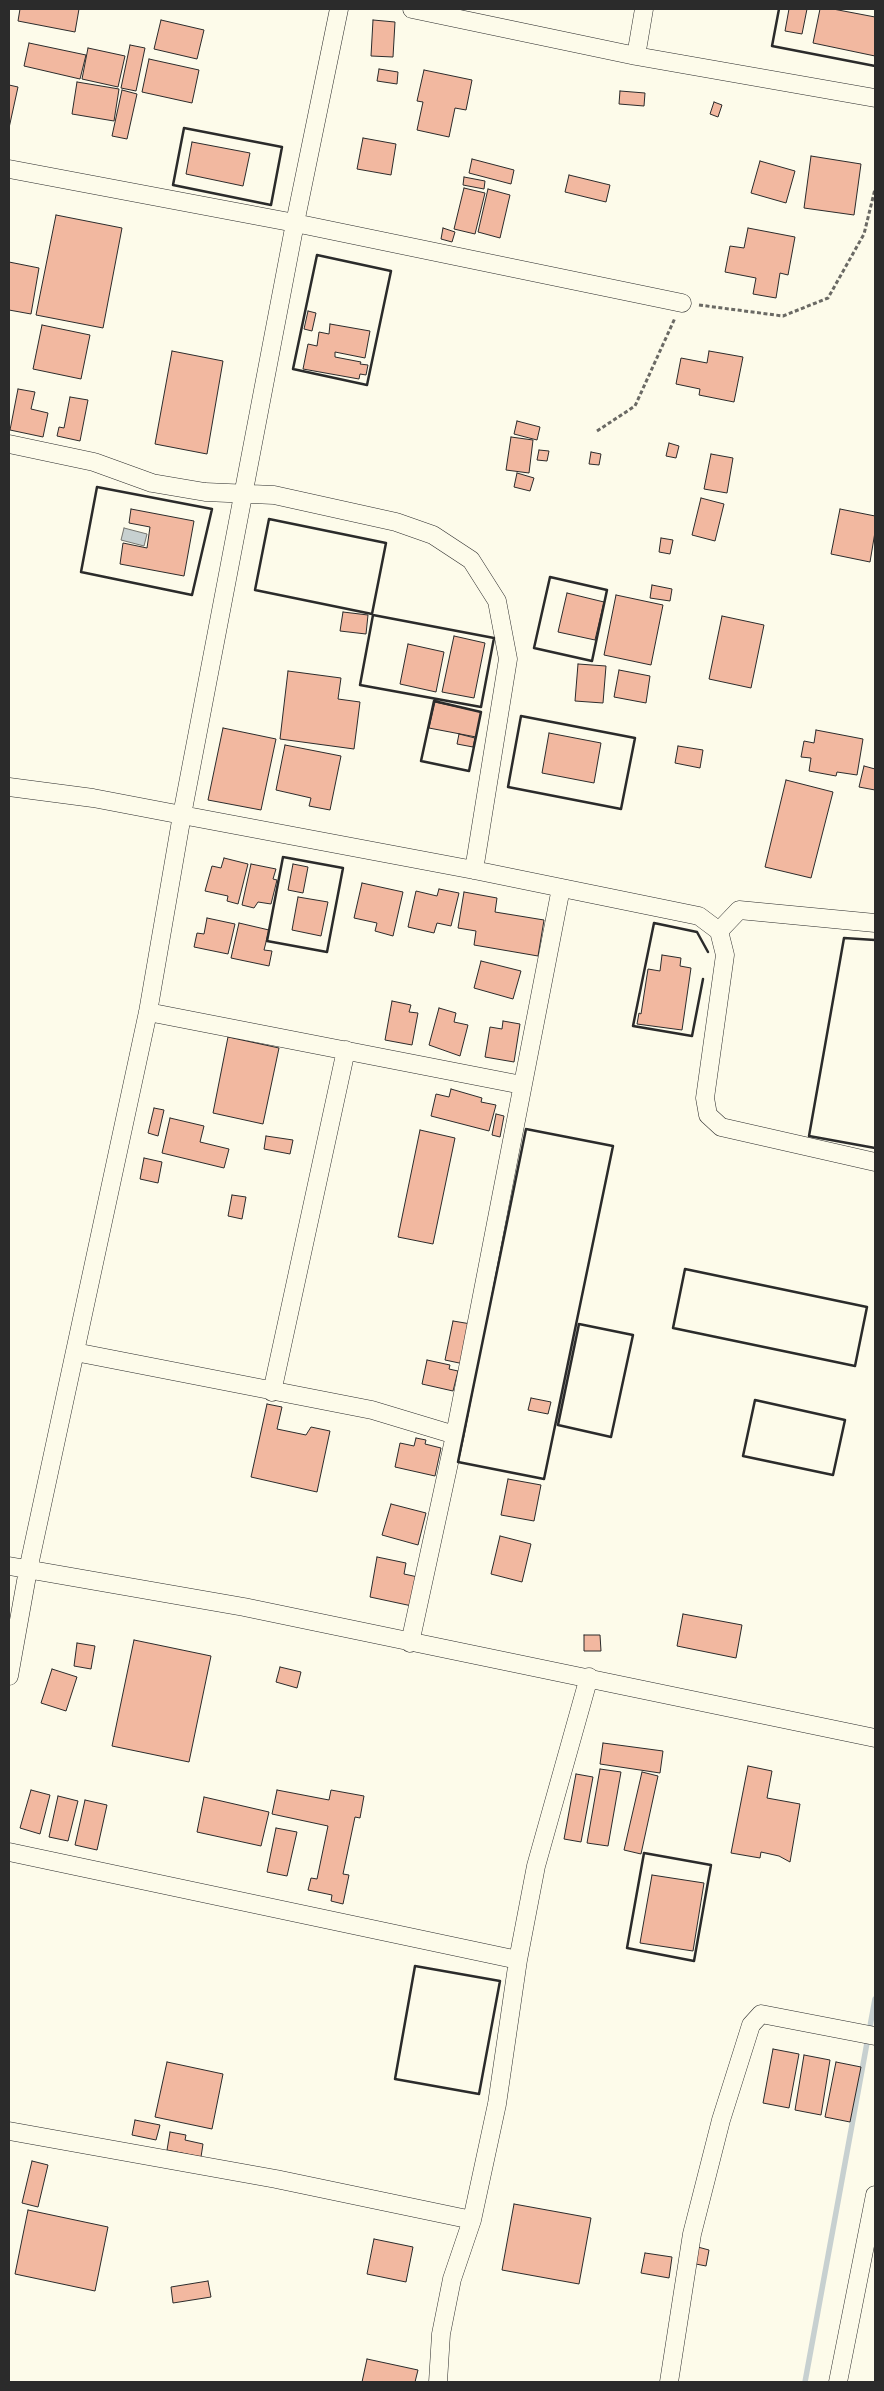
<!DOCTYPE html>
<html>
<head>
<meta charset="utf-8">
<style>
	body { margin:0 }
	#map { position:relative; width:884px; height:2391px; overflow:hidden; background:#fdfbea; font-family:Raleway,sans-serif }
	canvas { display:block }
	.frame { position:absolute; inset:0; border:10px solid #2b2b2b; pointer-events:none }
</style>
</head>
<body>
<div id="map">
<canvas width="884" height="2391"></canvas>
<div class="frame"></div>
</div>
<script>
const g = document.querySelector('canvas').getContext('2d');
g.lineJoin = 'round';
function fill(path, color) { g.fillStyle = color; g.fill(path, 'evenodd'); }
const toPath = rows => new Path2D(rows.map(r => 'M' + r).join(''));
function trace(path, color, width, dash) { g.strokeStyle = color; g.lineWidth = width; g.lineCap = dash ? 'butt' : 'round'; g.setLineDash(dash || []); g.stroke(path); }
const water = toPath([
	[124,528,147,534,144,546,121,540,124,528]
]);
fill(water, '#c7d0d0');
trace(water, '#74746e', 1);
trace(toPath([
	[805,2382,875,1999]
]), '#c7d0d0', 5.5);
const building = toPath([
	[20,9,79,9,75,32,18,21,20,9],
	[789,9,807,9,802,34,785,31,789,9],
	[820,9,833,9,875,17,875,56,813,43,820,9],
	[161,20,204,30,197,59,154,49,161,20],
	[373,20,395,22,393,57,371,56,373,20],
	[29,43,86,55,80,79,24,66,29,43],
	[130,45,145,48,136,91,121,88,130,45],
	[88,48,125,56,118,87,82,79,88,48],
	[149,59,199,70,192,103,142,92,149,59],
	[379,69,398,72,397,84,377,81,379,69],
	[424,70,472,80,466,110,455,108,449,137,417,130,423,102,417,101,424,70],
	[77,82,119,89,114,121,72,114,77,82],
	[9,85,18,87,9,128,9,85],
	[122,90,137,94,127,139,112,136,122,90],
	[620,91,645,93,644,106,619,104,620,91],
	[714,102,722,105,718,117,710,114,714,102],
	[363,138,396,144,391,175,357,169,363,138],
	[192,142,250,153,243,186,186,174,192,142],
	[811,156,861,164,854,215,804,208,811,156],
	[472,159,514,170,511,184,469,173,472,159],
	[760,161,795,171,786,203,751,193,760,161],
	[569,175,610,185,606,202,565,192,569,175],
	[464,177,485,181,484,189,463,185,464,177],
	[464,188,485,193,475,234,454,229,464,188],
	[488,189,510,195,500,238,478,232,488,189],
	[56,215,122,228,103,328,36,315,56,215],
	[443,228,455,232,452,242,441,239,443,228],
	[748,228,795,237,788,275,780,273,776,298,753,294,756,278,725,272,730,246,744,248,748,228],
	[9,262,39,268,31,314,9,310,9,262],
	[308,311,316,313,312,331,304,329,308,311],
	[330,324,370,331,365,358,335,352,335,357,361,362,360,364,368,365,366,375,360,374,359,379,303,369,308,344,317,346,319,332,329,334,330,324],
	[42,325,90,335,81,379,33,369,42,325],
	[172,351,223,361,207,454,155,444,172,351],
	[709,351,743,357,734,402,699,395,700,389,676,384,681,358,707,363,709,351],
	[18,389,35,392,31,409,48,413,43,437,10,430,18,389],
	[70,397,88,400,80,441,57,436,59,427,64,428,70,397],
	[517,421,540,427,537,440,514,434,517,421],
	[511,437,533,440,529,473,506,470,511,437],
	[669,443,679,446,676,458,666,456,669,443],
	[539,450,549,451,547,461,537,460,539,450],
	[591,452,601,454,599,465,589,464,591,452],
	[711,454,733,458,727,493,704,489,711,454],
	[517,473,534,478,530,491,514,487,517,473],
	[701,498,724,504,715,541,692,535,701,498],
	[131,509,194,521,184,576,120,564,123,543,147,548,150,527,129,523,131,509],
	[840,509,875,516,875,532,870,562,831,554,840,509],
	[661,538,673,540,670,554,659,552,661,538],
	[652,585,672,589,670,601,650,598,652,585],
	[567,593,604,602,595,640,558,632,567,593],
	[616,595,663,605,651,665,604,655,616,595],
	[343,612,368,615,366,634,340,631,343,612],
	[722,616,764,625,751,688,709,679,722,616],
	[454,636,485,643,474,698,442,692,454,636],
	[408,644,444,652,436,692,400,684,408,644],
	[578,664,606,666,603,703,575,701,578,664],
	[619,670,650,676,646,703,614,697,619,670],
	[288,671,341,678,338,699,360,702,354,749,280,739,288,671],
	[435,702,481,712,476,737,429,728,435,702],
	[223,728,276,739,261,810,208,800,223,728],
	[816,730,863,739,857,775,837,772,836,776,809,771,811,758,801,757,804,741,814,743,816,730],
	[549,733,601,743,594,783,542,773,549,733],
	[459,734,475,738,473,747,457,744,459,734],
	[285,745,341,756,330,810,309,806,311,798,276,790,285,745],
	[678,746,703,750,700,768,675,763,678,746],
	[864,766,875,769,875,790,859,787,864,766],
	[786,780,833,792,811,878,765,867,786,780],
	[224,858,248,864,238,904,227,901,228,896,205,891,212,866,221,868,224,858],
	[251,864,276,869,273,879,277,880,271,904,258,902,254,908,242,905,251,864],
	[293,864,308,867,303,893,288,890,293,864],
	[362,883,403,892,393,936,375,931,377,923,354,918,362,883],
	[439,889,459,893,451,926,437,923,434,933,408,927,416,891,437,896,439,889],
	[464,892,497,898,495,912,544,920,538,956,474,945,476,931,458,928,464,892],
	[298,897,328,902,321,936,292,930,298,897],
	[207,918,235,924,228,954,194,947,197,933,204,934,207,918],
	[239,923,269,930,264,950,272,951,269,966,231,958,239,923],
	[662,955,681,958,680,966,691,968,682,1030,637,1024,639,1013,641,1014,648,969,660,971,662,955],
	[481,961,521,971,513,999,474,988,481,961],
	[392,1001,411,1005,409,1012,418,1013,412,1045,385,1040,392,1001],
	[439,1008,456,1013,454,1022,468,1025,460,1056,429,1045,439,1008],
	[503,1021,520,1024,514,1062,485,1057,490,1027,502,1029,503,1021],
	[228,1037,279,1048,263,1124,213,1113,228,1037],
	[451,1089,482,1098,481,1102,496,1105,489,1131,431,1116,436,1094,449,1097,451,1089],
	[154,1108,164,1110,158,1136,148,1133,154,1108],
	[496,1114,504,1116,500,1137,492,1135,496,1114],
	[170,1118,204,1126,200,1142,229,1149,224,1168,162,1153,170,1118],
	[420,1130,455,1138,433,1244,398,1237,420,1130],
	[266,1136,293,1140,290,1154,264,1149,266,1136],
	[144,1158,162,1162,158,1183,140,1179,144,1158],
	[232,1195,246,1197,242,1219,228,1216,232,1195],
	[453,1321,471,1324,464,1364,445,1360,453,1321],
	[427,1360,450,1365,449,1369,458,1371,453,1391,422,1384,427,1360],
	[531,1398,551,1402,548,1414,528,1410,531,1398],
	[267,1404,282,1407,277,1429,306,1435,311,1427,330,1431,317,1492,251,1477,267,1404],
	[416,1438,426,1440,425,1444,441,1448,435,1476,395,1467,400,1443,414,1446,416,1438],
	[508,1479,541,1485,534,1521,501,1515,508,1479],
	[391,1504,426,1513,418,1545,382,1535,391,1504],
	[500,1536,531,1544,522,1582,491,1574,500,1536],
	[377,1557,406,1563,404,1574,418,1577,412,1606,370,1597,377,1557],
	[683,1614,742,1625,736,1658,677,1646,683,1614],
	[584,1635,600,1635,601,1651,584,1651,584,1635],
	[134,1640,211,1656,189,1762,112,1746,134,1640],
	[77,1643,95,1646,91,1669,74,1666,77,1643],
	[280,1667,301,1672,297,1688,276,1682,280,1667],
	[52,1669,77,1677,66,1711,41,1703,52,1669],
	[603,1743,663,1751,660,1773,600,1764,603,1743],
	[748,1766,772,1771,767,1798,800,1804,790,1862,779,1856,761,1852,760,1858,731,1853,748,1766],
	[600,1769,621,1772,608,1846,587,1843,600,1769],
	[642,1772,658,1776,641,1854,624,1850,642,1772],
	[576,1774,593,1777,581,1842,564,1839,576,1774],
	[31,1790,50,1795,40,1834,20,1828,31,1790],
	[277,1790,329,1800,331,1790,364,1796,360,1818,355,1817,343,1874,349,1875,343,1904,331,1901,332,1895,308,1890,311,1878,317,1879,328,1826,272,1814,277,1790],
	[58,1796,78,1801,68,1841,49,1837,58,1796],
	[204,1797,269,1812,261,1846,197,1832,204,1797],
	[85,1800,107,1805,97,1850,75,1845,85,1800],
	[276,1828,297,1832,287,1876,267,1872,276,1828],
	[652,1875,704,1883,693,1951,640,1943,652,1875],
	[773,2049,799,2054,789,2108,763,2103,773,2049],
	[804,2055,830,2060,821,2115,795,2110,804,2055],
	[167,2062,223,2074,212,2129,155,2117,167,2062],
	[836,2062,861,2067,850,2122,825,2117,836,2062],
	[135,2120,160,2125,156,2140,132,2135,135,2120],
	[170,2132,186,2135,185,2140,203,2144,201,2157,167,2150,170,2132],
	[32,2161,48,2165,38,2207,22,2203,32,2161],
	[514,2204,591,2218,579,2284,502,2270,514,2204],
	[28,2210,108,2227,95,2291,15,2274,28,2210],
	[374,2239,413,2247,406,2282,367,2274,374,2239],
	[694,2246,709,2250,706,2266,691,2263,694,2246],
	[645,2253,672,2257,669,2278,641,2273,645,2253],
	[208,2281,211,2297,173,2303,171,2287,208,2281],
	[367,2359,418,2370,415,2382,362,2382,367,2359]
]);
fill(building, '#f2b8a0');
trace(building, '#2b2b2b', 1);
const street = toPath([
	[412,9,636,56,875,98],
	[636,56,644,9],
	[9,169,295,223,682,303],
	[9,444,94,462,152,483,205,492,274,495,396,522,433,535,471,560,497,601,508,659,474,870],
	[9,787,93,798,182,815,474,870,699,916,719,931,725,955,705,1098,708,1115,721,1127,875,1162],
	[719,931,739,910,875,923],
	[148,1012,522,1085],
	[75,1352,372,1410,455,1435],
	[272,1392,346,1050],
	[9,1566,244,1607,875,1738],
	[410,1643,455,1435,561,888],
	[9,1676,28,1570,148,1012,182,815,295,223,339,9],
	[9,1852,518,1960],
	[9,2131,276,2179,472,2220],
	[438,2382,441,2334,452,2279,472,2220,497,2104,518,1960,536,1866,589,1677],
	[669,2382,692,2234,721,2120,751,2025,761,2014,875,2036],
	[838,2382,875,2195]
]);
trace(street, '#2b2b2b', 19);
trace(toPath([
	[699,305,783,316,828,298,864,234,875,189],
	[597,431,635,406,675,318]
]), '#6a6964', 3, [4, 2.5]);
trace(street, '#fdfbea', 18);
trace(toPath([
	[779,9,772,46,875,66],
	[184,128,282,147,271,205,173,185,184,128],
	[317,255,391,271,367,385,293,369,317,255],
	[97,487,212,509,192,595,81,572,97,487],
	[269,519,386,543,372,614,255,590,269,519],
	[550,577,607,590,592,661,534,648,550,577],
	[373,615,494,638,481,707,360,685,373,615],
	[434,701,481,712,469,771,421,761,434,701],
	[521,716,635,738,621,809,508,787,521,716],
	[283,857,343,868,327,952,267,941,283,857],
	[875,940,844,938,809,1136,875,1148],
	[703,979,692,1036,633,1026,654,923,697,932,708,952],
	[526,1129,613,1146,544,1479,458,1462,526,1129],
	[685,1269,867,1307,855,1366,673,1328,685,1269],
	[579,1324,633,1335,611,1437,558,1425,579,1324],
	[755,1400,845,1420,833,1475,743,1456,755,1400],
	[644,1853,711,1865,694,1961,627,1948,644,1853],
	[415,1966,500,1981,479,2094,395,2079,415,1966]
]), '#2b2b2b', 2.5);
</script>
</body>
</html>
